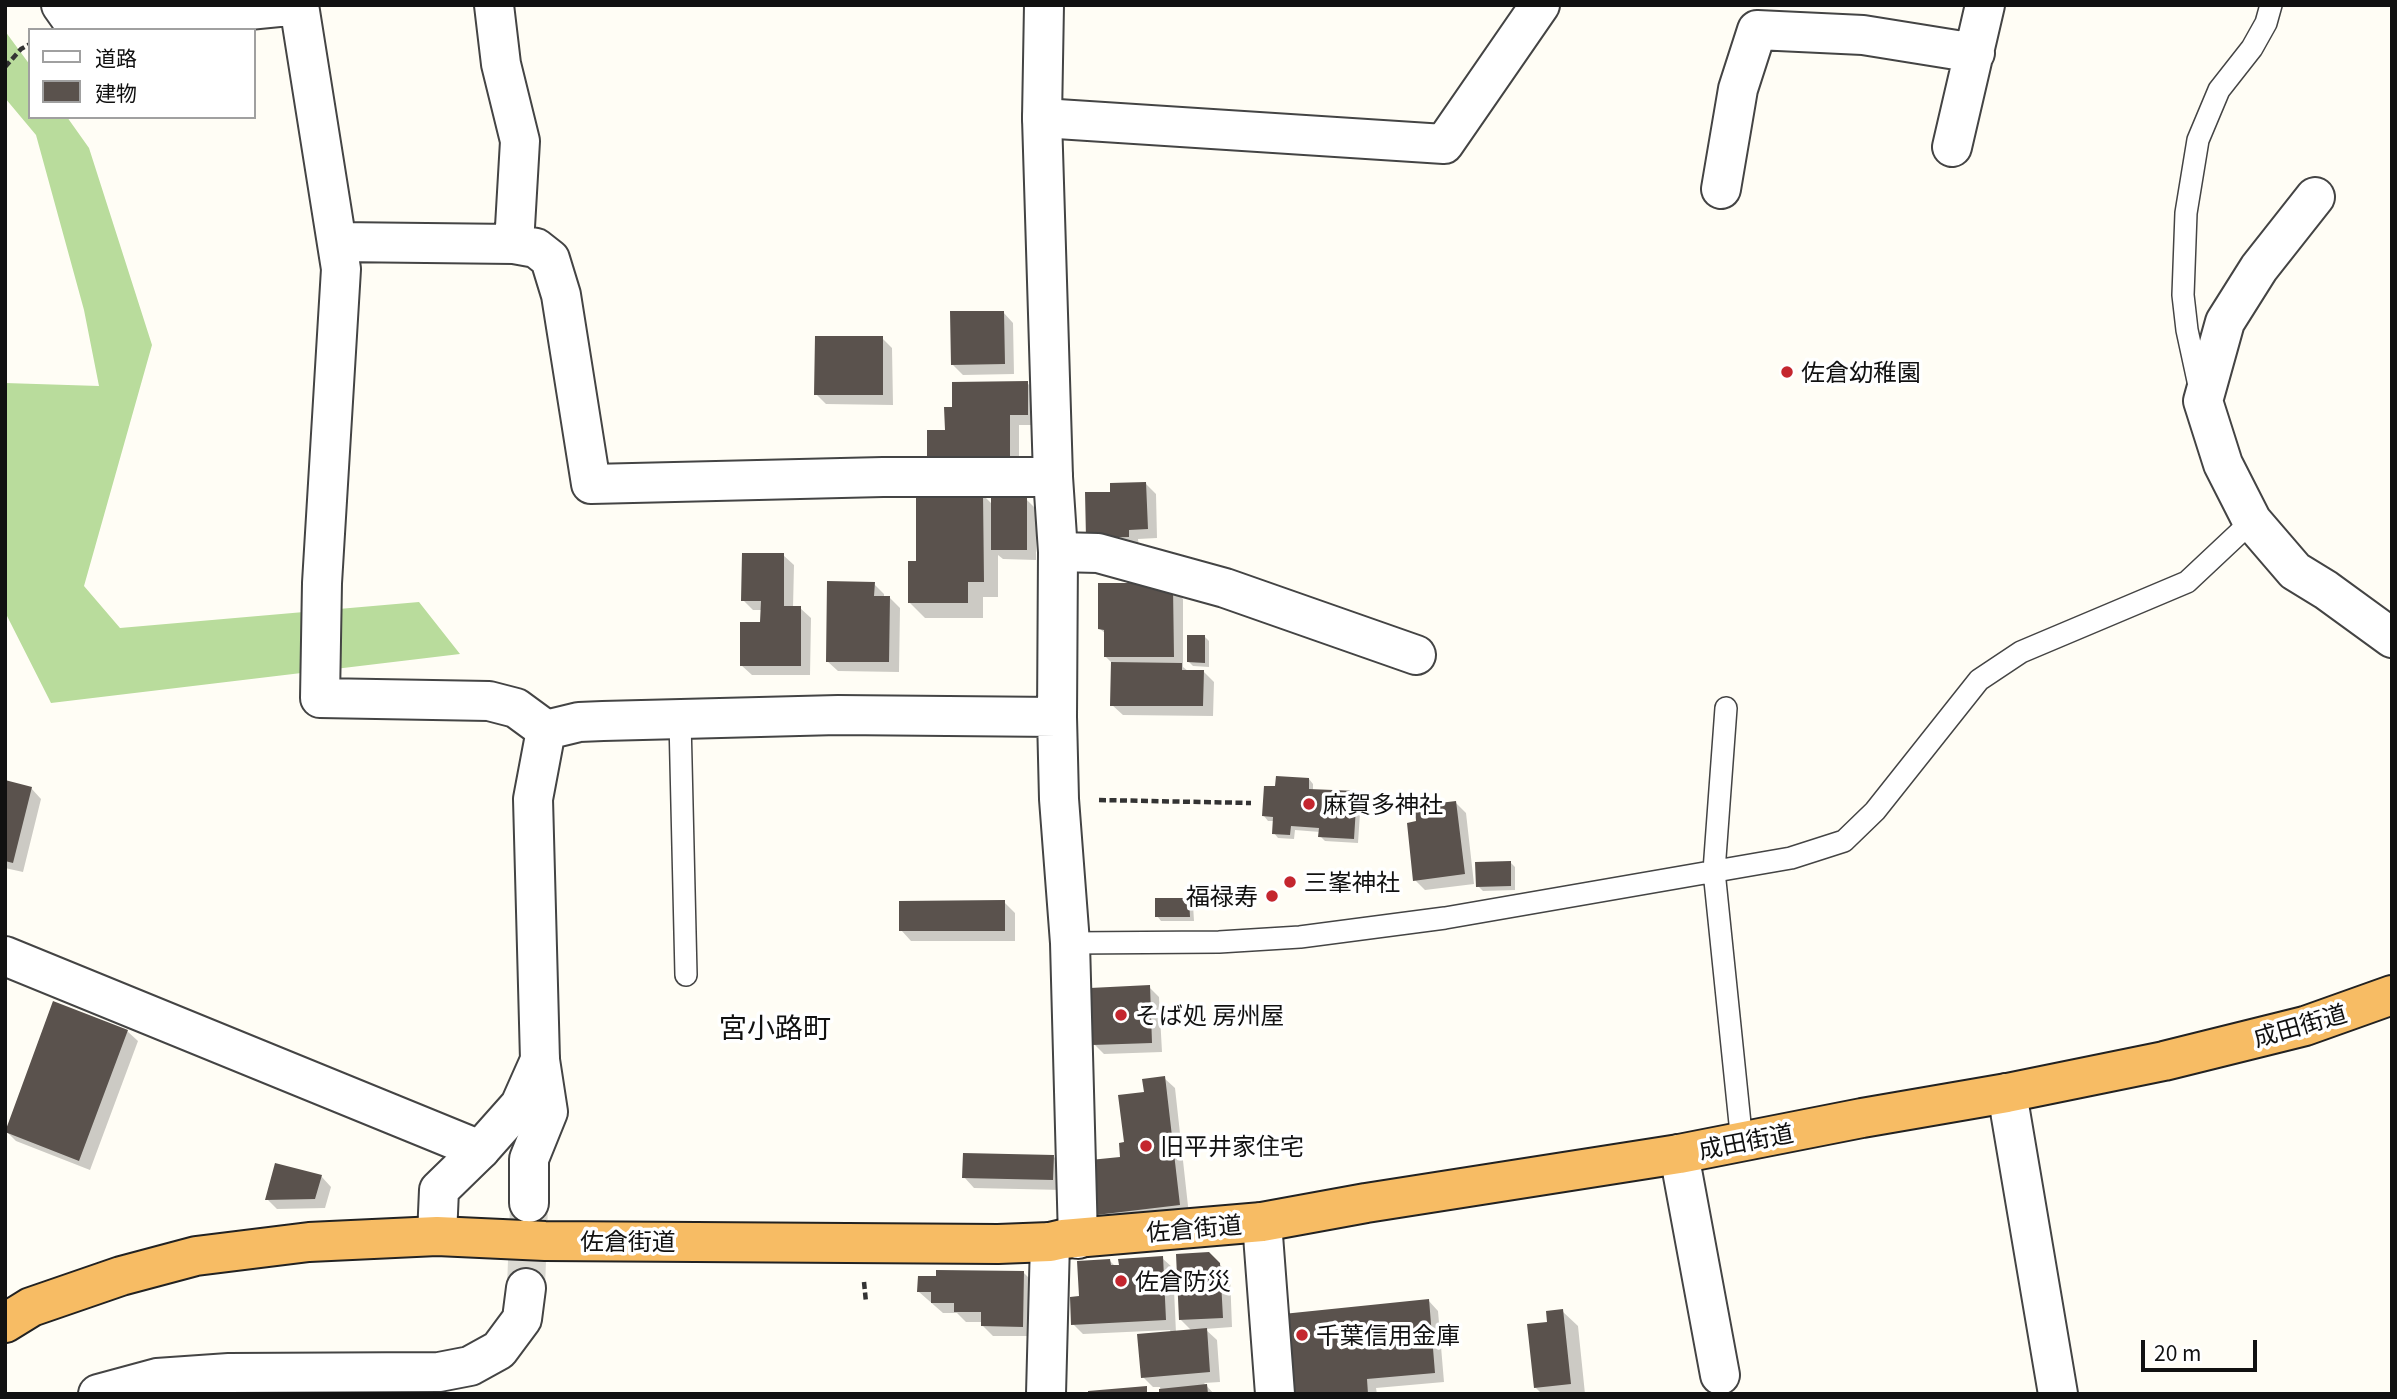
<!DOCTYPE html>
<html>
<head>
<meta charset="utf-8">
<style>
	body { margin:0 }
	#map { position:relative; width:2397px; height:1399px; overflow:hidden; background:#fffdf5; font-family:Georgia,"Noto Sans JP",serif }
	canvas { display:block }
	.frame { position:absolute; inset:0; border:7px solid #111; pointer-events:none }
	.legend { position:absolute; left:28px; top:28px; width:228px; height:91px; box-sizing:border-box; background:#fff; border:2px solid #a0a0a0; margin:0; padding:9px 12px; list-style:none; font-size:21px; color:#111 }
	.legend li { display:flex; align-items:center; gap:14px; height:35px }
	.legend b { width:35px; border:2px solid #a0a0a0 }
	.scale { position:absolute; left:2141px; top:1340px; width:116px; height:32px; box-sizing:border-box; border:4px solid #111; border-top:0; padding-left:9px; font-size:21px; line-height:24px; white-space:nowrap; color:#111; -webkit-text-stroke:5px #fff; paint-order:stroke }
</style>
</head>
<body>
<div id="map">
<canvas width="2397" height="1399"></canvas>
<div class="frame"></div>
<ul class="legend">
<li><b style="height:9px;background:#fff"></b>道路</li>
<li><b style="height:19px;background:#5a524d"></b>建物</li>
</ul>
<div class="scale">20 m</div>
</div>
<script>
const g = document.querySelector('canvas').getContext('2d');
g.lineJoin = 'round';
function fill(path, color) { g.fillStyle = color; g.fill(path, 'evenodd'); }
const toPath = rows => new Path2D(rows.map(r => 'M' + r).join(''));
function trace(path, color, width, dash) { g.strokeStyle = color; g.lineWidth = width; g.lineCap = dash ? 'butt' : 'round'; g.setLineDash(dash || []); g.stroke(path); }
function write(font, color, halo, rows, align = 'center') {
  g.font = font + ' Georgia,"Noto Sans JP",serif'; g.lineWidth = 7; g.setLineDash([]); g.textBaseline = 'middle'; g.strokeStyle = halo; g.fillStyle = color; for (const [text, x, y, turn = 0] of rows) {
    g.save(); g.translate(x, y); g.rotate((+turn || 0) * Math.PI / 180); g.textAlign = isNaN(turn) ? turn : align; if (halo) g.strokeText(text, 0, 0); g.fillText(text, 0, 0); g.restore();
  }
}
fill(toPath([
	[5,31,30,65,30,117,67,117,89,148,152,345,84,586,120,628,419,602,460,654,51,703,5,612,5,383,99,386,84,310,36,135,5,98]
]), '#b9dc9c');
fill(toPath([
	[1003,312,1013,323,1014,374,963,375,953,365],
	[882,338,892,348,893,405,826,404,816,394],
	[1027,383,1038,393,1038,425,1019,425,1019,470,946,432,954,408],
	[1146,484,1156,494,1157,538,1138,539,1139,547,1098,548],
	[983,495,993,505,1026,499,1036,509,1036,560,1003,559,998,555,998,597,983,597,983,618,925,618,909,602,918,563],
	[783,555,794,565,793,608,800,608,811,618,810,675,752,675,741,665,762,624,762,610,753,610,743,600],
	[874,584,884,594,884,598,890,598,900,608,899,672,838,671,827,661],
	[1173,589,1183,599,1183,667,1188,671,1203,671,1214,682,1213,716,1123,715,1112,705,1112,663,1105,656,1106,634,1100,629],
	[1205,637,1209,641,1209,667,1193,666,1189,662],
	[1309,779,1313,784,1313,791,1356,793,1361,798,1358,843,1325,841,1320,836,1320,832,1295,830,1294,839,1278,838,1274,833,1274,821,1268,821,1264,816,1277,788],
	[5,782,31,788,41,799,23,872,5,868],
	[1455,802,1466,813,1474,884,1425,890,1415,880,1418,823],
	[1510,862,1515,867,1515,890,1483,891,1478,886],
	[1188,900,1193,905,1194,921,1161,921,1157,916],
	[1004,902,1015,913,1015,941,911,941,901,930],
	[1149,987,1159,997,1162,1052,1104,1054,1094,1044],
	[127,1031,138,1041,90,1170,16,1141,6,1131],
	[1164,1078,1175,1088,1189,1215,1108,1224,1097,1214,1146,1093],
	[1054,1157,1064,1167,1063,1190,974,1188,964,1177],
	[321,1176,331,1187,325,1208,277,1209,267,1199],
	[1209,1254,1230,1275,1232,1327,1205,1329,1217,1340,1220,1382,1204,1383,1214,1394,1161,1394,1160,1387,1153,1387,1143,1377,1171,1333,1170,1330,1083,1334,1073,1324,1081,1298,1110,1261,1116,1267,1162,1258,1173,1268,1176,1333,1192,1331,1180,1319],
	[1023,1272,1034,1283,1033,1336,993,1336,983,1326,983,1322,966,1322,957,1313,943,1313,919,1292],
	[1428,1300,1438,1311,1444,1382,1376,1388,1377,1394,1294,1394],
	[1562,1311,1578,1326,1585,1394,1542,1394,1535,1387,1549,1324]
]), '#0003');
fill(toPath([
	[950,311,1004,311,1005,364,951,365],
	[815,336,883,336,883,395,814,395],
	[1028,381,1028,415,1010,415,1010,460,927,461,927,430,945,430,944,407,952,407,952,382],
	[1146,482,1148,529,1129,530,1129,537,1086,538,1085,492,1110,492,1110,483],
	[916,493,983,494,984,582,968,582,968,603,908,603,908,561,916,561],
	[991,497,1027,497,1027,550,991,550],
	[742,553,784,553,784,606,801,606,801,666,740,666,740,622,760,622,761,601,741,601],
	[827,581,875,582,874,596,890,596,889,662,826,662],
	[1098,583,1156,583,1173,587,1174,657,1104,657,1104,630,1098,629],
	[1187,635,1205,635,1205,663,1187,662],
	[1111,662,1182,663,1182,670,1204,670,1203,706,1110,706],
	[1276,776,1309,778,1309,789,1357,791,1354,839,1318,837,1319,828,1291,826,1290,835,1272,834,1273,817,1262,816,1264,786,1275,786],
	[5,780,32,787,13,863,5,861],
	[1456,801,1465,874,1413,881,1407,823,1416,821,1415,806],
	[1511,861,1511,886,1476,887,1475,862],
	[1155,898,1189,898,1190,917,1155,917],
	[1005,900,1005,931,899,931,899,901],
	[1150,985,1152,1043,1092,1045,1090,988],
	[53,1001,128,1030,79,1161,5,1132],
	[1165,1076,1180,1205,1096,1215,1090,1160,1120,1157,1119,1143,1124,1142,1118,1095,1144,1092,1142,1079],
	[963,1153,1054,1155,1053,1180,962,1178],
	[275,1163,322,1175,315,1199,265,1200],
	[1209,1252,1220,1263,1223,1318,1179,1320,1176,1254],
	[1163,1256,1166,1320,1071,1325,1070,1297,1079,1296,1077,1261,1110,1259,1111,1265,1119,1265,1118,1259],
	[936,1270,1024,1271,1023,1327,981,1326,981,1312,954,1312,954,1303,931,1303,931,1292,917,1292,918,1276,936,1276],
	[1429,1299,1435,1373,1367,1379,1368,1394,1292,1394,1283,1314],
	[1563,1309,1571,1384,1534,1388,1527,1324,1547,1322,1546,1311],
	[1207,1328,1210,1372,1141,1378,1137,1334],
	[1207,1384,1208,1394,1159,1394,1159,1389],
	[1147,1386,1147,1394,1088,1394,1088,1391]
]), '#5a524d');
trace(toPath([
	[526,1288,529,1206]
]), '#dbdad3', 38, [38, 19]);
const service = toPath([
	[2200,390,2187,330,2183,295,2186,213,2198,140,2219,90,2252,48,2266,23,2271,5],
	[1726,708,1714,871,1742,1143],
	[680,720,686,975],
	[1070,943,1219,942,1300,937,1445,918,1791,858,1844,841,1875,811,1979,680,2021,652,2187,582,2252,521]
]);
const minor = toPath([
	[61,5,73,22,188,16,299,5],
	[299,5,341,269,322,583,320,698,489,701,516,708,546,730],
	[1042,118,1444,144,1540,5],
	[1952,147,1985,5],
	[1721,189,1738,89,1757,30,1863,35,1975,53],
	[2315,197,2259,268,2225,322,2203,401,2223,464,2252,521,2295,571,2326,590,2392,638],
	[338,242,514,244,520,141,501,64,494,5],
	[514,244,536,248,550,259,561,295,591,484,883,477,1053,477],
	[1058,552,1098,553,1225,588,1416,655],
	[5,956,480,1150],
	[2007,1093,2058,1394],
	[1679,1154,1720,1375],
	[529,1203,529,1159,548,1112,540,1060],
	[98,1394,157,1378,229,1373,439,1372,470,1366,499,1350,522,1319,526,1288],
	[1046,1394,1050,1242]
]);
const tertiary = toPath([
	[1044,5,1042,118,1053,477,1058,552,1057,717,1059,799,1070,943,1078,1239],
	[1262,1222,1275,1394],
	[437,1236,439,1190,480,1150,520,1105,540,1060,533,799,546,730,579,722,603,721,838,715,1057,717]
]);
const trunk = toPath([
	[5,1323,31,1307,121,1276,196,1256,309,1242,437,1236,545,1241,998,1244,1050,1242,1063,1239,1262,1222,1366,1203,1679,1154,1862,1118,2007,1093,2164,1061,2305,1026,2392,995]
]);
trace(service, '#444', 24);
trace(minor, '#444', 42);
trace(tertiary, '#444', 42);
trace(trunk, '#222', 42);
trace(toPath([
	[5,67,21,49,30,44],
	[1099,800,1251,803],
	[864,1282,866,1302]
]), '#333', 4.5, [7, 3.5]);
trace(service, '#fff', 21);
trace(minor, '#fff', 38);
trace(tertiary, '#fff', 38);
trace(trunk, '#f7bc64', 38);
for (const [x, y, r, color] of [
	[1787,372,7,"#c4262e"],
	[1309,804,7,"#c4262e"],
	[1290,882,7,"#c4262e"],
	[1272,896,7,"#c4262e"],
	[1121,1015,7,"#c4262e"],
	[1146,1146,7,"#c4262e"],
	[1121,1281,7,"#c4262e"],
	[1302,1335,7,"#c4262e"]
]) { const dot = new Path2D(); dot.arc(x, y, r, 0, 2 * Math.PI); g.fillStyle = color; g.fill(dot); trace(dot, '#fff', 2.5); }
write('24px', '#111', '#fff', [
	["佐倉幼稚園",1801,372],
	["麻賀多神社",1323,804],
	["三峯神社",1304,882],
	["福禄寿",1258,896,"right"],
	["そば処 房州屋",1135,1015],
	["旧平井家住宅",1160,1146],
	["佐倉防災",1135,1281],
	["千葉信用金庫",1316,1335]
], 'left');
write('24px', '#111', '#fff', [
	["成田街道",2300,1025,-16],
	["成田街道",1746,1141,-11],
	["佐倉街道",1194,1228,-5],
	["佐倉街道",628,1241]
]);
write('28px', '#111', '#fff', [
	["宮小路町",775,1027]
]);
</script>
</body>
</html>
